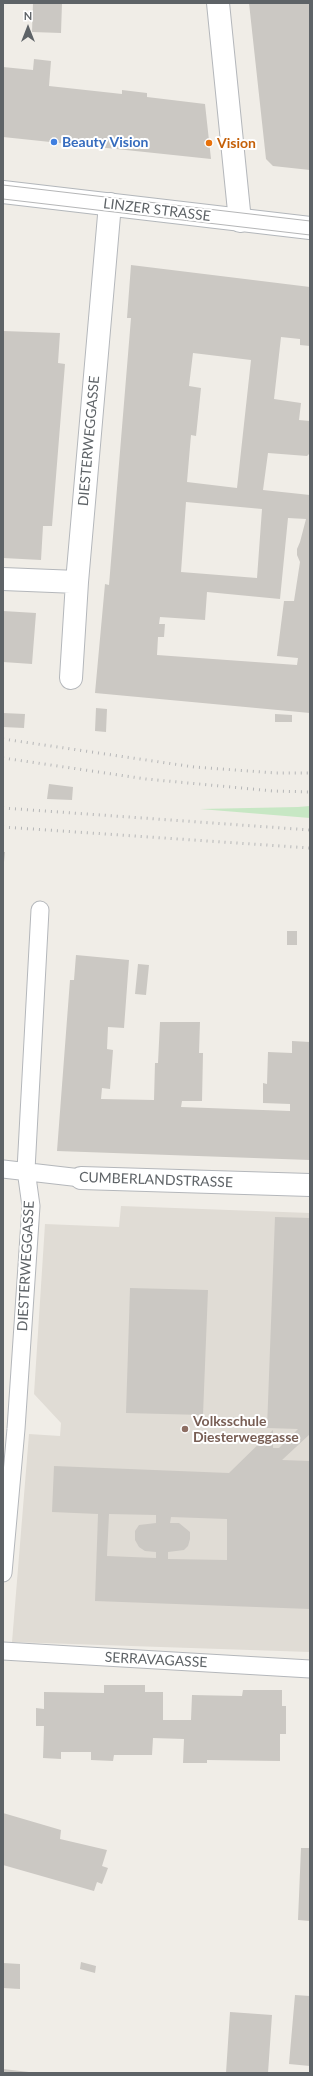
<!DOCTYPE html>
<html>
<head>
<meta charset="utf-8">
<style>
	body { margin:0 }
	#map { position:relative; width:313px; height:2076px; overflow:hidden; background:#f0ede7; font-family:Lato,sans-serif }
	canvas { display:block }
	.frame { position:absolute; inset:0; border:4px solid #5e6367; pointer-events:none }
	.north { position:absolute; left:8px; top:8px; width:40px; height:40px; -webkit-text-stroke:3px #fff; paint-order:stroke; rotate:0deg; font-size:11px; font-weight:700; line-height:16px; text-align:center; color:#5e6367 }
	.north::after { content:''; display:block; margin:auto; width:14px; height:18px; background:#5e6367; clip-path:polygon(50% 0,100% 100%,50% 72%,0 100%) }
</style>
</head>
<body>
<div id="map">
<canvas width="313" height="2076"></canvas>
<div class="frame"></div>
<div class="north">N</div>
</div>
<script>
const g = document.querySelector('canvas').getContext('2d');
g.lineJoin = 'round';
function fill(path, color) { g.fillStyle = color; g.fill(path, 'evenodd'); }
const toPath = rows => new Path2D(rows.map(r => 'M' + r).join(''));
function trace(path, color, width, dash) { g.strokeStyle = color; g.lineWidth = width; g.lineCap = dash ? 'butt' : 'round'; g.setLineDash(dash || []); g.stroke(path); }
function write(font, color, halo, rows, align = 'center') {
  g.font = font + ' Lato,sans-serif'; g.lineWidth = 4; g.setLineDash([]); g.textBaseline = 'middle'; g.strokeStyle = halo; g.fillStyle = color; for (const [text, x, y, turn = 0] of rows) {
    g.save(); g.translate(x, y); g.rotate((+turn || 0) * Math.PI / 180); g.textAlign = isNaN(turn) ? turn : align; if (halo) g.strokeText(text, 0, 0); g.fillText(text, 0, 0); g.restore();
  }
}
fill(toPath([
	[121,1206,310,1213,310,1652,12,1642,29,1434,60,1436,61,1423,34,1394,45,1224,119,1227]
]), '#e0dcd5');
fill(toPath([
	[310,806,310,818,200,809,298,807]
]), '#c7e7c4');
fill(toPath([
	[33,3,62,3,61,33,32,32],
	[249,3,310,3,310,170,273,166,266,159],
	[34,59,51,61,49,86,122,94,122,90,147,93,147,97,205,104,211,159,3,137,3,67,33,70],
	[131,265,310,287,310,346,300,345,300,339,281,337,274,399,301,403,299,420,310,421,310,453,307,456,268,453,263,490,310,495,310,713,95,693,105,584,109,585,131,318,127,318],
	[193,353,251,360,237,488,187,482,191,435,196,436,201,388,189,386],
	[186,502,262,509,257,578,181,572],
	[288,518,306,519,300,542,297,549,297,555,300,562,294,601,284,601,277,656,298,658,297,665,157,655,158,637,164,637,165,624,159,624,160,617,205,620,207,592,280,599],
	[3,331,60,333,58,363,65,364,52,526,43,526,41,560,3,558],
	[3,611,36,613,32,664,3,662],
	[96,708,107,709,106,732,95,731],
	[3,713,25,714,24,728,3,727],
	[275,714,292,715,292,722,275,722],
	[49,784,73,787,72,800,47,799],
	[3,852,5,852,4,862,3,862],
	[287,931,297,931,297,945,287,945],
	[76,955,129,960,124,1028,108,1027,107,1049,113,1050,110,1089,102,1088,101,1099,154,1100,155,1063,158,1063,160,1022,200,1022,199,1053,203,1053,202,1101,182,1101,181,1107,290,1111,290,1104,263,1103,263,1083,267,1084,268,1052,292,1053,292,1041,310,1042,310,1160,57,1151,70,980,74,980],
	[138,964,149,965,146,995,135,994],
	[275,1217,310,1218,310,1434,282,1460,310,1461,310,1609,95,1601,98,1514,52,1512,54,1466,229,1473,273,1430,273,1448,279,1448,298,1429,267,1428],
	[109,1514,156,1515,156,1523,139,1525,135,1531,135,1540,139,1547,145,1551,156,1552,156,1558,107,1556],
	[171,1517,227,1519,227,1560,168,1559,168,1552,184,1550,188,1546,190,1539,190,1532,179,1523,170,1523],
	[130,1288,208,1290,203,1415,126,1413],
	[104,1685,145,1685,145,1692,163,1692,163,1720,191,1720,192,1695,242,1696,243,1690,282,1690,282,1706,286,1706,286,1734,280,1734,280,1761,207,1760,207,1763,183,1763,184,1739,153,1738,152,1755,114,1755,113,1761,91,1760,91,1752,61,1752,61,1759,43,1758,44,1726,36,1726,36,1708,44,1709,44,1692,104,1693],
	[3,1813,61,1830,60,1839,107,1850,102,1866,108,1868,102,1884,97,1882,94,1891,3,1865],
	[301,1848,310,1848,310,1921,298,1920],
	[81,1962,96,1966,95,1973,80,1969],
	[3,1963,20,1964,20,1989,3,1988],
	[295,1995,310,1996,310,2066,289,2064],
	[230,2012,272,2015,268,2073,226,2073],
	[3,2069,29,2072,28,2073,3,2073]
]), '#cbc8c3');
const lane = toPath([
	[3,1169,81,1178],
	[3,1573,16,1429,31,1206,26,1170,40,910],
	[3,1651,310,1669]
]);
const street = toPath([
	[218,3,240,221],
	[3,579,77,582],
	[71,678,77,582,110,204],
	[81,1178,310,1185]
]);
const secondary = toPath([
	[3,192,310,228]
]);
trace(lane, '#b4b7bb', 19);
trace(street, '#b4b7bb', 24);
trace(secondary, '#b3b7bb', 24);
trace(lane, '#fff', 17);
trace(street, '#fff', 22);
trace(secondary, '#fff', 22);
trace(toPath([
	[3,185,310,221],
	[3,199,310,235]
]), '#b5b6b7', 1);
trace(toPath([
	[3,739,194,767,276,773,310,773],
	[3,758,146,779,273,791,310,792],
	[3,808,310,830],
	[3,827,310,848]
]), '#b5b6b7', 3, [1, 5]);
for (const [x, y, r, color] of [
	[54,142,4,"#3f7fe0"],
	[209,143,4,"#e8710a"],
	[185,1429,4,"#8d6e63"]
]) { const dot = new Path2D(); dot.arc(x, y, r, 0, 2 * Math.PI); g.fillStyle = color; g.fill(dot); trace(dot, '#fff', 1.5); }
write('bold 14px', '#366cbe', '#fff', [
	["Beauty Vision",62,142]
], 'left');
write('bold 14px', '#c56008', '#fff', [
	["Vision",217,143]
], 'left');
write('14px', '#5e6367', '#fff', [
	["LINZER STRASSE",157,210,7],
	["DIESTERWEGGASSE",89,441,-85],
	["CUMBERLANDSTRASSE",156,1180,2],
	["DIESTERWEGGASSE",26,1266,-87],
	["SERRAVAGASSE",156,1660,3]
]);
write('bold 14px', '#785e54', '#fff', [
	["Volksschule",193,1421],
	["Diesterweggasse",193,1437]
], 'left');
</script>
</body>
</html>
